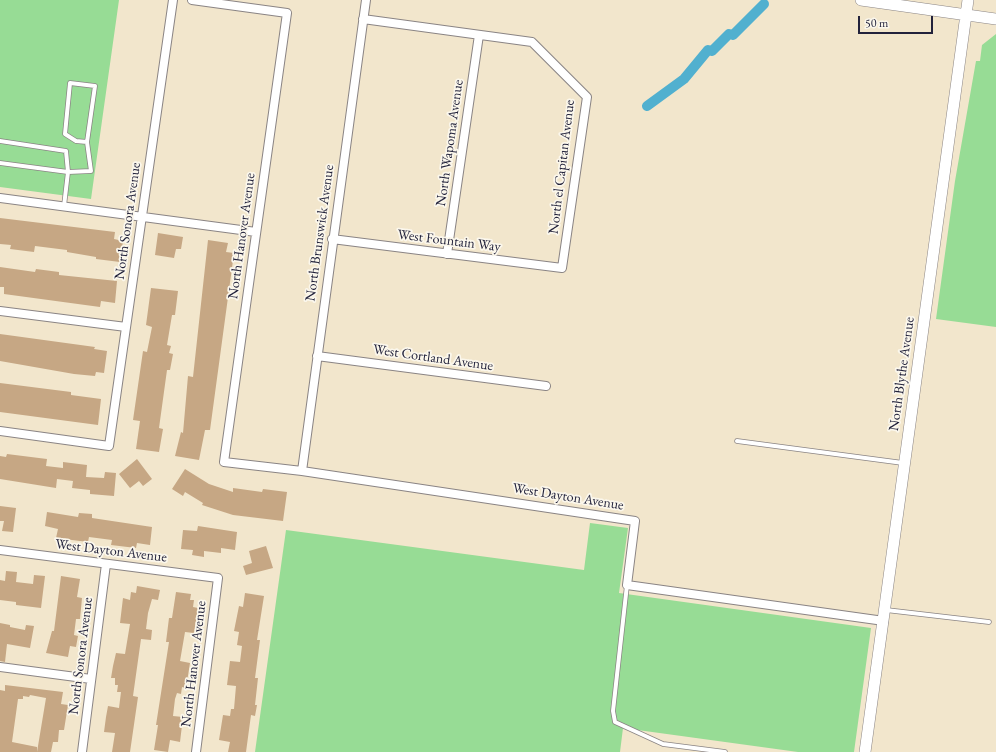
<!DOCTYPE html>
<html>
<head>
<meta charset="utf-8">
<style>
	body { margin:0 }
	#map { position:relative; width:996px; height:752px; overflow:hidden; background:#f2e6cc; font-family:"EB Garamond",serif }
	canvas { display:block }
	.scale { position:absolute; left:858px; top:16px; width:75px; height:18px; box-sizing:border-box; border:2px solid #22223b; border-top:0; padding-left:5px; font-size:12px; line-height:14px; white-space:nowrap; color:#22223b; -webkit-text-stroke:3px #fbf7ec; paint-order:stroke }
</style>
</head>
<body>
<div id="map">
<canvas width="996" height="752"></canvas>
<div class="scale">50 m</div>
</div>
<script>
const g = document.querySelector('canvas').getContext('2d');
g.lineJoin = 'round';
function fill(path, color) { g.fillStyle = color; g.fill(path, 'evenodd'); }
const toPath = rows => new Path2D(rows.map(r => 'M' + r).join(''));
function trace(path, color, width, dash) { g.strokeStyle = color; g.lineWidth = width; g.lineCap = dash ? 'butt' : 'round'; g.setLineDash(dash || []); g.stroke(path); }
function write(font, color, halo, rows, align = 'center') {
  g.font = font + ' "EB Garamond",serif'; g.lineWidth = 3.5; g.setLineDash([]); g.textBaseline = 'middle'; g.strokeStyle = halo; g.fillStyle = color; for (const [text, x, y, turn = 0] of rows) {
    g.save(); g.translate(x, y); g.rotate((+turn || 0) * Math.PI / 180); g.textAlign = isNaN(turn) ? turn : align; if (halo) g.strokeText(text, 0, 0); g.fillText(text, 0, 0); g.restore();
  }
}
fill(toPath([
	[0,0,119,0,91,199,0,187],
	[996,34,996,327,936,319,955,181,976,61,980,61,982,45],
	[590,523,628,528,619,593,871,628,854,752,798,752,623,728,620,752,255,752,286,530,584,570]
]), '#97dc95');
trace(toPath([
	[647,106,684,79,708,50,712,51,729,34,733,35,764,4]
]), '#51b0cf', 10);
fill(toPath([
	[0,218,115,232,114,239,123,241,120,262,96,259,96,257,67,252,67,250,35,246,34,252,10,249,11,245,0,244],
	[158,233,183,237,181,249,176,249,174,258,155,255],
	[208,240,228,243,226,252,234,253,210,430,205,430,199,460,175,456,181,432,183,433,188,376,193,377],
	[0,267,35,272,36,269,59,272,59,275,117,281,115,303,101,301,100,307,4,294,4,287,0,287],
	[151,288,178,291,175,315,172,315,167,345,171,346,169,353,173,354,170,370,167,370,159,428,163,429,159,452,136,449,140,421,133,420,143,351,147,352,152,327,146,325],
	[0,334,95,347,94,349,107,351,104,373,96,372,95,376,74,374,0,361],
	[0,383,71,392,71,395,101,399,98,425,0,412],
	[7,454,47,459,46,466,63,468,63,462,87,465,86,477,104,478,105,472,116,473,114,496,90,494,90,490,72,488,73,481,57,479,56,488,0,479,0,456,6,457],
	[137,459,152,479,143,486,139,481,130,488,119,474],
	[185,469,209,484,233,492,233,488,262,492,263,489,287,492,283,521,233,515,202,505,203,503,185,492,183,496,172,489],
	[0,506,16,508,13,532,2,531,4,521,0,521],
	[47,512,78,517,79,513,92,514,92,518,152,527,150,545,137,543,136,548,111,545,112,540,89,537,88,542,56,538,58,529,45,526],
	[198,526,237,532,235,550,221,548,221,553,204,551,204,557,192,555,193,550,181,549,183,530,197,531],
	[266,546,273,568,246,575,243,566,252,563,249,551],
	[6,571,17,572,16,582,33,584,34,575,45,576,41,608,16,605,16,602,0,600,0,580,5,581],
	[61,576,80,579,77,597,82,598,80,619,76,619,74,635,78,636,76,647,70,646,68,657,46,653,52,631,54,631],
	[137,586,160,590,158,600,152,599,148,613,146,629,152,630,151,640,141,639,133,696,138,697,130,752,112,752,115,733,104,732,106,717,108,706,119,708,121,692,117,692,118,685,115,685,115,678,111,678,113,666,116,653,125,654,130,624,120,623,123,598,130,600,131,592,136,593],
	[176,592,191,594,190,600,194,600,193,607,198,608,194,633,185,632,180,661,190,663,186,688,182,687,181,694,177,693,175,699,173,716,183,717,180,742,170,740,168,752,154,750,158,725,156,725,169,642,166,642,169,618,172,618],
	[245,593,264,596,257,640,260,640,255,678,258,678,255,705,257,705,255,716,251,715,246,752,228,752,230,742,219,740,223,715,230,716,231,709,234,709,236,686,227,685,230,661,240,662,242,646,237,645,239,632,234,631,239,606,243,607],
	[0,623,10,625,10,627,25,630,26,625,34,626,30,648,7,644,5,662,0,661],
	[5,685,63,692,61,704,68,705,64,730,59,730,58,742,53,742,51,752,37,752,46,698,30,695,29,697,23,696,23,699,18,699,12,742,37,747,37,752,0,752,0,690,5,691]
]), '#c6a784');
const service = toPath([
	[0,141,66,151,68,172,64,206],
	[0,163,68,172,91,171,87,142,95,86,70,83,65,134,76,141,87,142],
	[737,441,903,463],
	[627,585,613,711,615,722,663,744,725,752],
	[886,610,989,622]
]);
const minor = toPath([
	[192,0,287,13,224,462,302,471,635,521,627,585,884,621],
	[0,198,256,232],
	[332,239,562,268,587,97,532,42,363,19],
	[447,254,479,35],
	[0,311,126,327],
	[317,356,546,386],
	[0,431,109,446,173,0],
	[302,471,366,0],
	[0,550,218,578,196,752],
	[0,667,91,679],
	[82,752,106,564]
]);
const tertiary = toPath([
	[861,0,996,19],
	[865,752,968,0]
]);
trace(service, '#8a8484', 5.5);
trace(minor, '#8a8484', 10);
trace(tertiary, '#8a8484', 12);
trace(service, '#fff', 4);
trace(minor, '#fff', 8);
trace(tertiary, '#fff', 11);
write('14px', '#22223b', '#fbf7ec', [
	["North Wapoma Avenue",450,143,-82],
	["North el Capitan Avenue",562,167,-83],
	["North Sonora Avenue",128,221,-82],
	["North Brunswick Avenue",320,233,-82],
	["North Hanover Avenue",242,236,-82],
	["West Fountain Way",449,241,7],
	["West Cortland Avenue",433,358,8],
	["North Blythe Avenue",902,374,-82],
	["West Dayton Avenue",568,497,9],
	["West Dayton Avenue",111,551,7],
	["North Sonora Avenue",81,656,-83],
	["North Hanover Avenue",194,664,-83]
]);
</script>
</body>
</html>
